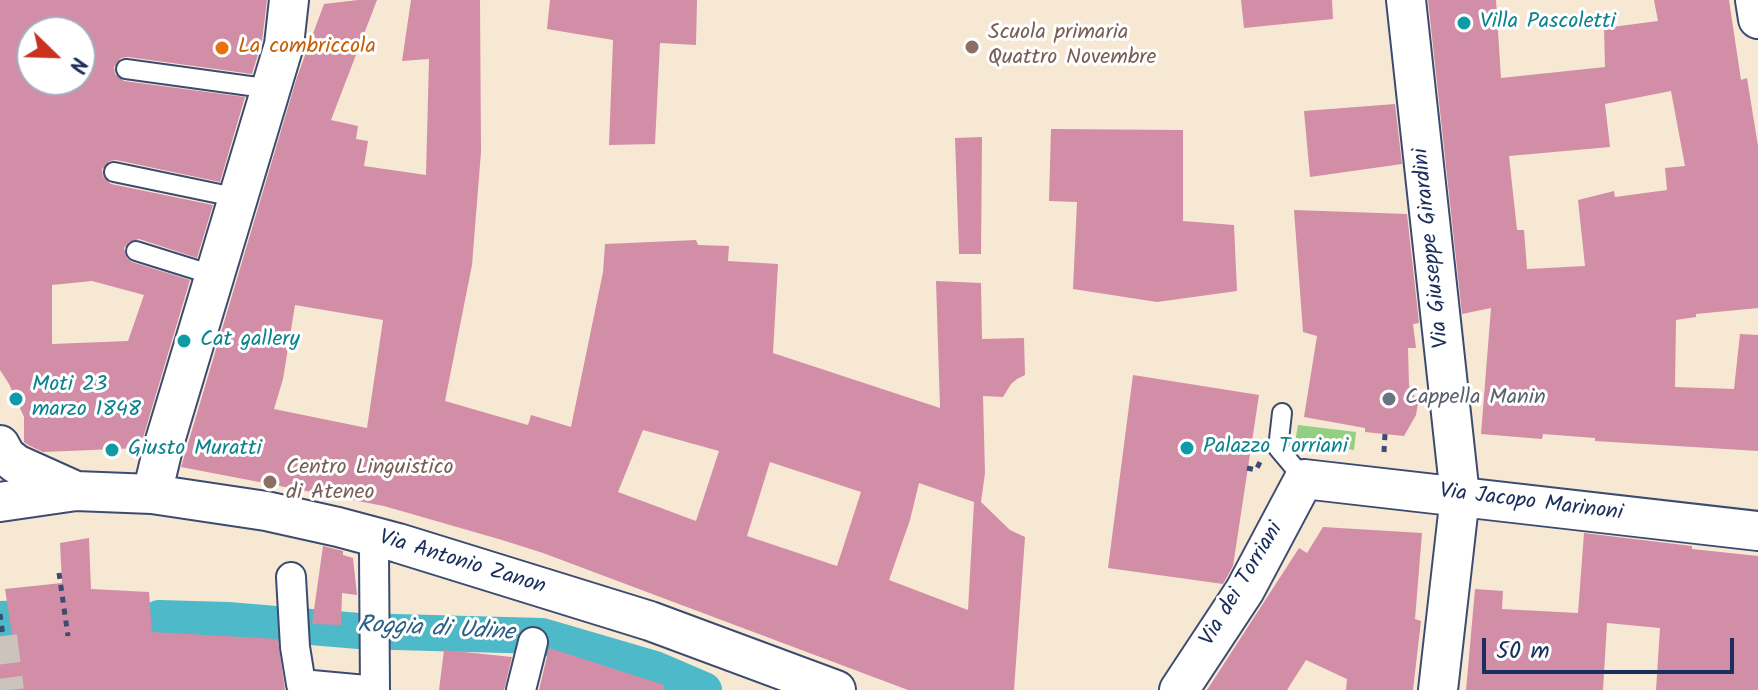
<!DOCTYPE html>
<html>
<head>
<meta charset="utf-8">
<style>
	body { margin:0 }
	#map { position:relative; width:1758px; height:690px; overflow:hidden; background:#f7e8d4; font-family:Kalam,sans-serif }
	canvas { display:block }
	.north { position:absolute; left:16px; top:16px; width:80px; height:80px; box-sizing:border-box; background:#fff; border:2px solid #a4acbf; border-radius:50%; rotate:113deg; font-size:22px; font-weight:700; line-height:32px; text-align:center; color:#1b2f5e }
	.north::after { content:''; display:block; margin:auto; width:28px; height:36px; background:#c8321e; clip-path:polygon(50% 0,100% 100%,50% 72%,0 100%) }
	.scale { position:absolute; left:1482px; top:638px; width:252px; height:36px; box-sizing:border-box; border:4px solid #1b2f5e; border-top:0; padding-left:10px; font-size:24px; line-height:28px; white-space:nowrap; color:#1b2f5e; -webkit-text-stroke:6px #fff; paint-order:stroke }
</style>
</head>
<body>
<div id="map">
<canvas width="1758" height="690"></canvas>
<div class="north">N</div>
<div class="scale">50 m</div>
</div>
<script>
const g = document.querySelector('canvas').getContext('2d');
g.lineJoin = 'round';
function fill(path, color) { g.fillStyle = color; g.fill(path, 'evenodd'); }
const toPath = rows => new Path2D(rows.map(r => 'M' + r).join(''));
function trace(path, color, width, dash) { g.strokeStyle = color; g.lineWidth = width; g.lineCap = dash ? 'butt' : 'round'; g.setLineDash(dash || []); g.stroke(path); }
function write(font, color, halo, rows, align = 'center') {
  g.font = font + ' Kalam,sans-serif'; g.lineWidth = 6; g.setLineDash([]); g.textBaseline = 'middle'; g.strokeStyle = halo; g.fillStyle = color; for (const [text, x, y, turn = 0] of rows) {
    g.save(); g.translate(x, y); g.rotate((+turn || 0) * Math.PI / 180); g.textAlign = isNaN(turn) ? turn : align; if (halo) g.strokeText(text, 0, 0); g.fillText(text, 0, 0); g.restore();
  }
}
fill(toPath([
	[1298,425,1356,432,1354,450,1295,442]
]), '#93ce82');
trace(toPath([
	[159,618,228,620,359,631,542,636,655,669,704,690],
	[0,619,58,617]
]), '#4db9c9', 36);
fill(toPath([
	[0,0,267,0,262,41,252,74,128,57,121,58,114,67,115,74,124,81,245,97,220,182,116,160,110,161,102,169,103,176,111,184,213,205,197,258,139,239,129,242,124,248,127,258,132,262,190,280,140,448,43,452,28,445,24,442,24,417,9,384,0,370],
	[32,32,80,32,80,80,32,80],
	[92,281,144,295,128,341,52,344,52,285],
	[358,0,377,0,331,120,358,126,356,139,368,141,364,166,426,175,429,59,402,61,411,0,480,0,481,152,472,265,445,401,528,425,531,415,571,427,603,272,605,244,696,240,698,245,729,246,728,261,778,264,773,353,940,408,936,281,981,283,982,339,1024,338,1025,375,1017,379,1011,384,1003,397,983,396,985,473,981,502,1010,530,1025,537,1014,690,908,690,543,553,502,540,384,506,181,467,297,77,324,4],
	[295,305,383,320,367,428,274,409,283,379],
	[643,430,719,451,696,521,618,492],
	[770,462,861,492,837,566,747,536],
	[919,483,974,502,968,610,889,580,910,520],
	[550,0,697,0,696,45,660,43,655,144,609,145,613,40,547,29],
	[1241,0,1332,0,1333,19,1244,28],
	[1428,0,1496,0,1501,78,1605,67,1604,28,1658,21,1654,0,1729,0,1741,80,1747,78,1758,146,1758,308,1696,314,1696,317,1676,320,1675,387,1734,389,1740,334,1758,335,1758,451,1595,441,1595,438,1543,434,1542,439,1481,434,1491,308,1462,314],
	[1671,91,1685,166,1665,168,1667,190,1615,197,1614,191,1578,200,1585,266,1527,269,1524,230,1517,230,1509,156,1610,147,1605,104],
	[1395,104,1402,164,1310,177,1304,111],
	[1051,129,1183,130,1183,221,1234,225,1237,291,1157,302,1073,289,1077,202,1049,201],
	[982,137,981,254,959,254,955,138],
	[1294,210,1407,214,1419,323,1413,324,1416,348,1408,348,1409,385,1418,403,1416,415,1404,436,1365,432,1365,428,1304,417,1317,336,1303,332],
	[1133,375,1259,395,1233,566,1223,584,1108,568],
	[1323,527,1422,533,1415,619,1421,621,1413,690,1346,690,1347,679,1306,660,1287,690,1207,690,1299,548,1307,553],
	[1584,533,1692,546,1692,549,1758,556,1758,690,1656,690,1660,628,1607,623,1603,690,1466,690,1475,589,1503,591,1502,609,1578,613],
	[89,538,91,589,149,592,152,632,278,639,285,690,0,690,0,636,12,635,5,589,62,583,60,543],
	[323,546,343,551,343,555,353,558,357,595,342,593,341,625,312,624],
	[549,648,664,685,664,690,539,690],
	[444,650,512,657,504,690,439,690]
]), '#d28ea6');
trace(toPath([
	[3,636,10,690]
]), '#cbc3bc', 28, [28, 14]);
const service = toPath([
	[126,69,272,89],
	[114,172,239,198],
	[136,251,216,276],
	[1282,413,1278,448,1304,479]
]);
const pedestrian = toPath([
	[374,554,375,690],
	[291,577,295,647,301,684,366,690],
	[521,690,533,642]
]);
const minor = toPath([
	[1406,0,1460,496,1438,690],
	[1755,0,1758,19],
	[0,445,6,456,16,464,76,491],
	[152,494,164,444,284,45,289,0],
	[0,502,76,491,152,494,266,511,338,527,398,543,650,621,836,690],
	[1179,690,1245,590,1304,479,1758,531]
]);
trace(service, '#3c4b70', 22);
trace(pedestrian, '#3c4b70', 32);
trace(minor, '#3c4b70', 42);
trace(toPath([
	[1384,452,1385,434],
	[1247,468,1256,470,1260,462],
	[59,573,68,636],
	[0,614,3,636]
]), '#3c4b70', 5, [6, 6]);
trace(service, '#fff', 18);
trace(pedestrian, '#fff', 28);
trace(minor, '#fff', 38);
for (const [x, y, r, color] of [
	[1464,23,8,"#0f9aa8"],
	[972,47,8,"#8d6e63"],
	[222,48,8,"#e8710a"],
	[184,341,8,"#0f9aa8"],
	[16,399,8,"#0f9aa8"],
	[1389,399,8,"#6b7280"],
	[1187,448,8,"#0f9aa8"],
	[112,450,8,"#0f9aa8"],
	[270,482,8,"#8d6e63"]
]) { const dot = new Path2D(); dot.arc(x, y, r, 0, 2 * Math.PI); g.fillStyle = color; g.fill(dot); trace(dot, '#fff', 3); }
write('22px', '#0d838f', '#fff', [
	["Villa Pascoletti",1480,23],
	["Cat gallery",200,341],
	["Moti 23",32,386],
	["marzo 1848",32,411],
	["Palazzo Torriani",1203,448],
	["Giusto Muratti",128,450]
], 'left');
write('22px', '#785e54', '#fff', [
	["Scuola primaria",988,34],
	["Quattro Novembre",988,59],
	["Centro Linguistico",286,469],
	["di Ateneo",286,494]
], 'left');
write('22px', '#c56008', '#fff', [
	["La combriccola",238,48]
], 'left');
write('22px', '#1b2f5e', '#fff', [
	["Via Giuseppe Girardini",1433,248,-96],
	["Via Jacopo Marinoni",1531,504,7],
	["Via Antonio Zanon",462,564,17],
	["Via dei Torriani",1243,585,-59]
]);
write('22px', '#5b616d', '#fff', [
	["Cappella Manin",1405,399]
], 'left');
write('italic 24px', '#2c5f83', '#fff', [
	["Roggia di Udine",436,631,3]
]);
</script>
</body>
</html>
